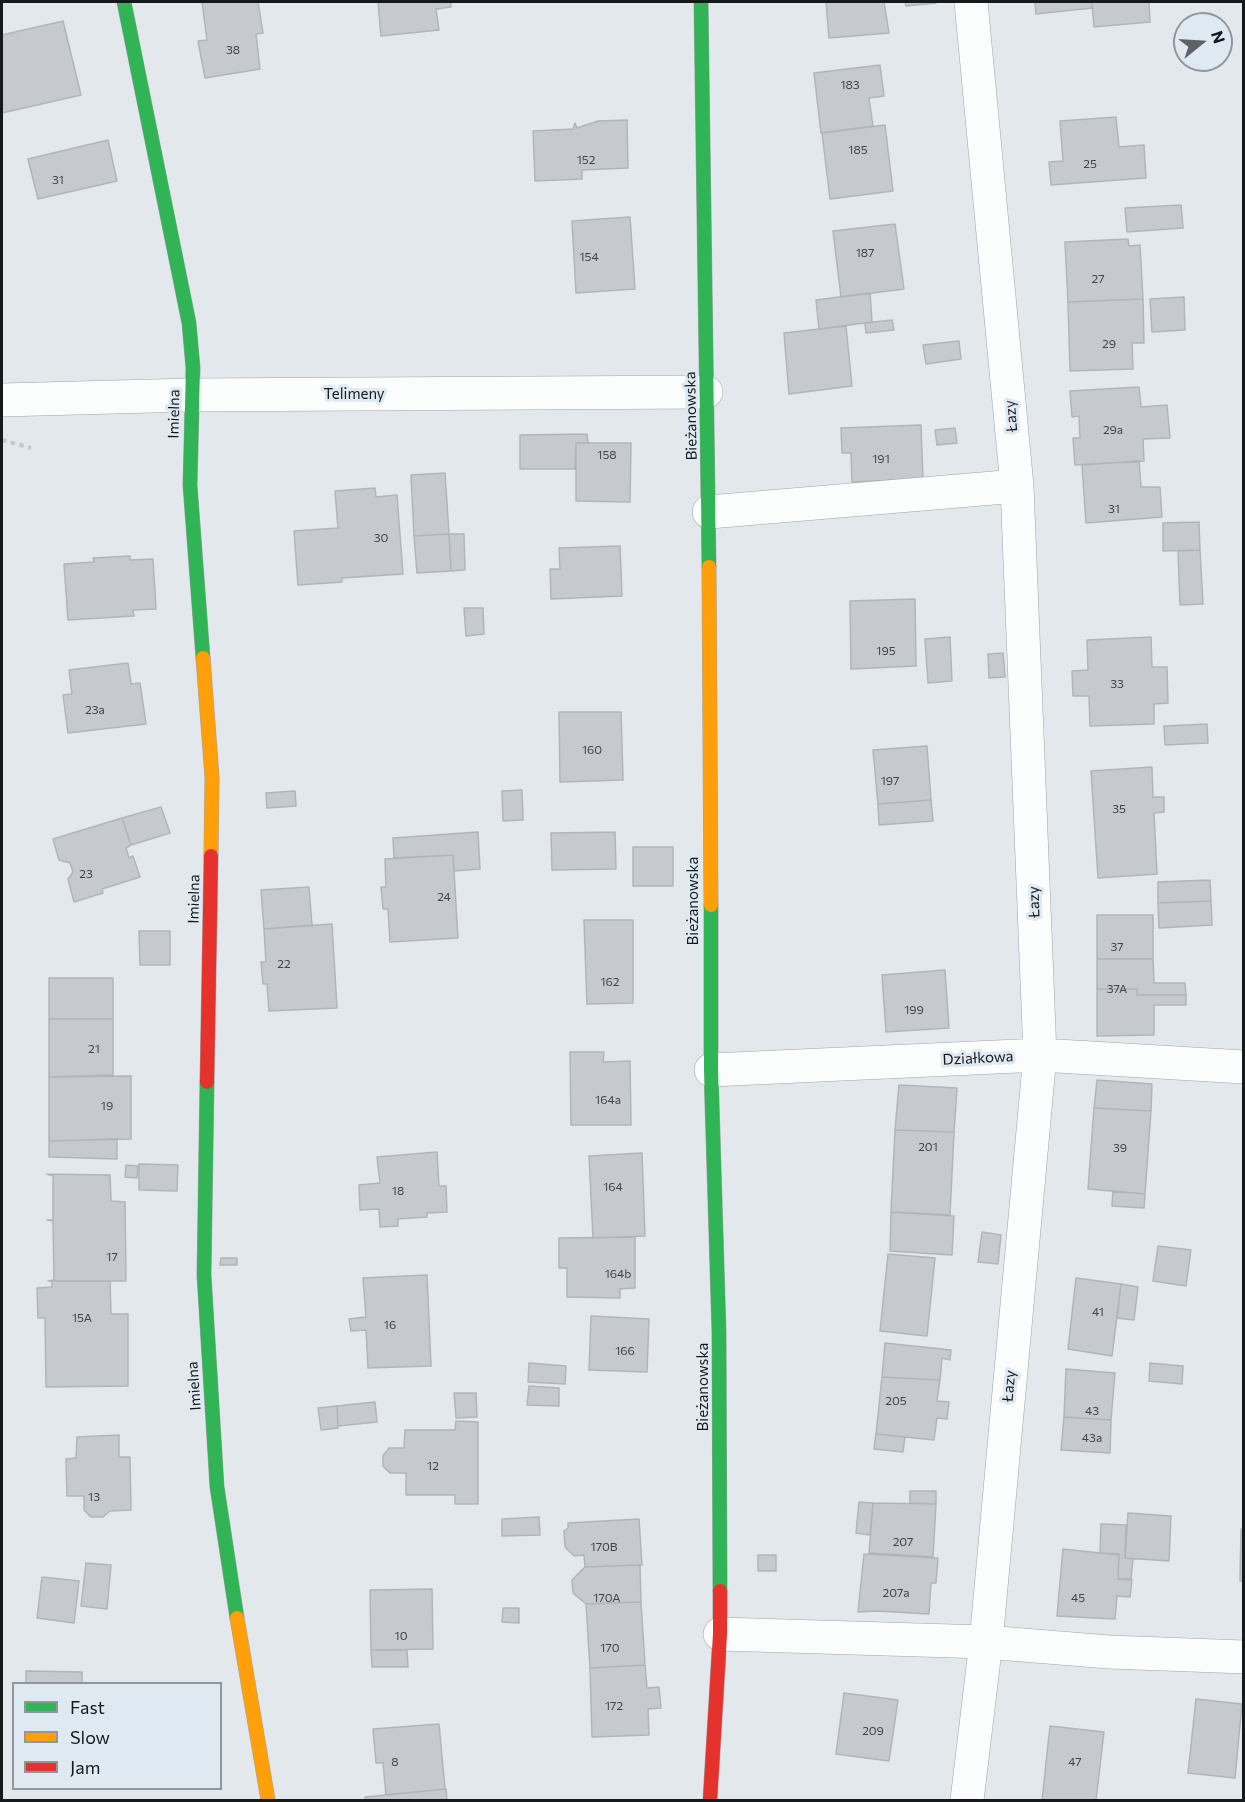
<!DOCTYPE html>
<html>
<head>
<meta charset="utf-8">
<style>
	body { margin:0 }
	#map { position:relative; width:1245px; height:1802px; overflow:hidden; background:#e3e8ed; font-family:Commissioner,sans-serif }
	canvas { display:block }
	.frame { position:absolute; inset:0; border:3px solid #16191c; pointer-events:none }
	.legend { position:absolute; left:12px; top:1682px; width:210px; height:108px; box-sizing:border-box; background:#dfe9f1; border:2px solid #8f969c; margin:0; padding:8px 10px; list-style:none; font-size:18px; color:#16191c }
	.legend li { display:flex; align-items:center; gap:12px; height:30px }
	.legend b { width:30px; border:2px solid #8f969c }
	.north { position:absolute; left:1173px; top:12px; width:60px; height:60px; box-sizing:border-box; background:#dfe9f1; border:2px solid #8f969c; border-radius:50%; rotate:72deg; font-size:16px; font-weight:700; line-height:24px; text-align:center; color:#16191c }
	.north::after { content:''; display:block; margin:auto; width:21px; height:27px; background:#5e6165; clip-path:polygon(50% 0,100% 100%,50% 72%,0 100%) }
</style>
</head>
<body>
<div id="map">
<canvas width="1245" height="1802"></canvas>
<div class="frame"></div>
<ul class="legend">
<li><b style="height:8px;background:#30b455"></b>Fast</li>
<li><b style="height:8px;background:#ff9f0a"></b>Slow</li>
<li><b style="height:8px;background:#e5322d"></b>Jam</li>
</ul>
<div class="north">N</div>
</div>
<script>
const g = document.querySelector('canvas').getContext('2d');
g.lineJoin = 'round';
function fill(path, color) { g.fillStyle = color; g.fill(path, 'evenodd'); }
const toPath = rows => new Path2D(rows.map(r => 'M' + r).join(''));
function trace(path, color, width, dash) { g.strokeStyle = color; g.lineWidth = width; g.lineCap = dash ? 'butt' : 'round'; g.setLineDash(dash || []); g.stroke(path); }
function write(font, color, halo, rows, align = 'center') {
  g.font = font + ' Commissioner,sans-serif'; g.lineWidth = 6; g.setLineDash([]); g.textBaseline = 'middle'; g.strokeStyle = halo; g.fillStyle = color; for (const [text, x, y, turn = 0] of rows) {
    g.save(); g.translate(x, y); g.rotate((+turn || 0) * Math.PI / 180); g.textAlign = isNaN(turn) ? turn : align; if (halo) g.strokeText(text, 0, 0); g.fillText(text, 0, 0); g.restore();
  }
}
const building = toPath([
	[202,2,258,2,263,33,256,34,260,69,205,78,198,41,207,40,202,2],
	[378,2,451,2,451,7,436,9,439,30,381,36,378,2],
	[826,2,884,2,889,33,829,38,826,2],
	[905,2,935,2,936,3,906,6,905,2],
	[1035,2,1092,2,1092,8,1036,14,1035,2],
	[1092,2,1149,2,1150,22,1094,27,1092,2],
	[63,21,81,95,2,113,2,35,63,21],
	[880,65,884,96,869,98,873,126,821,133,814,73,880,65],
	[1116,117,1119,147,1144,145,1146,178,1051,185,1049,162,1063,161,1060,121,1116,117],
	[627,120,628,168,582,170,582,179,535,181,533,131,573,129,575,123,577,128,598,121,627,120],
	[885,125,893,191,830,199,822,133,885,125],
	[108,140,117,181,38,199,28,159,108,140],
	[1181,205,1183,228,1127,232,1125,208,1181,205],
	[630,217,635,289,576,293,572,221,630,217],
	[895,224,904,289,841,297,833,231,895,224],
	[1128,239,1129,246,1140,245,1143,299,1068,302,1065,242,1128,239],
	[870,293,872,322,819,329,816,300,870,293],
	[1184,297,1185,330,1152,332,1150,299,1184,297],
	[1143,299,1144,343,1132,343,1133,369,1070,371,1068,302,1143,299],
	[892,320,894,330,866,333,865,323,892,320],
	[846,326,852,386,789,394,784,333,846,326],
	[959,341,961,359,926,364,923,345,959,341],
	[1139,387,1141,407,1167,405,1170,438,1143,439,1144,461,1075,465,1073,438,1080,438,1079,416,1072,417,1070,391,1139,387],
	[921,425,923,479,852,482,851,453,842,453,841,428,921,425],
	[955,428,957,443,937,445,935,430,955,428],
	[587,434,588,443,576,443,575,469,520,469,520,435,587,434],
	[576,443,631,443,630,502,576,501,576,443],
	[1139,461,1141,487,1160,487,1162,517,1086,523,1082,465,1139,461],
	[445,473,449,534,414,536,411,475,445,473],
	[375,488,376,497,397,495,403,574,342,578,342,582,298,585,294,531,338,528,335,491,375,488],
	[1199,522,1200,550,1163,551,1163,523,1199,522],
	[449,534,464,534,465,570,451,571,449,534],
	[449,534,451,571,417,573,414,536,449,534],
	[620,546,622,596,551,599,550,569,560,569,559,548,620,546],
	[1200,550,1203,604,1180,605,1178,551,1200,550],
	[130,556,130,560,153,559,156,609,133,610,134,616,68,620,64,564,94,562,93,558,130,556],
	[915,599,916,666,851,669,850,601,915,599],
	[464,608,483,608,484,634,466,636,464,608],
	[950,637,952,681,928,683,925,639,950,637],
	[1151,637,1152,667,1167,667,1168,703,1154,704,1154,724,1090,726,1089,696,1073,696,1072,671,1088,670,1087,640,1151,637],
	[1003,653,1005,677,989,678,988,654,1003,653],
	[128,663,131,684,140,683,146,724,68,733,63,695,72,694,69,670,128,663],
	[559,712,621,712,623,780,560,782,559,712],
	[1207,724,1208,743,1165,745,1164,726,1207,724],
	[927,746,931,800,878,804,873,750,927,746],
	[1152,767,1153,797,1164,797,1164,812,1154,813,1157,874,1098,878,1091,771,1152,767],
	[522,790,523,820,503,821,502,791,522,790],
	[295,791,296,806,267,808,266,793,295,791],
	[931,800,933,821,879,825,878,804,931,800],
	[161,807,170,833,131,845,122,818,161,807],
	[122,818,131,845,126,848,129,858,133,856,140,877,102,889,103,893,74,902,68,879,73,872,70,863,59,860,53,839,122,818],
	[478,832,480,869,454,871,453,855,394,858,393,838,478,832],
	[615,832,616,869,552,870,551,833,615,832],
	[633,847,673,847,673,886,633,886,633,847],
	[453,855,458,938,390,942,388,909,383,909,381,887,386,887,385,859,453,855],
	[1210,880,1211,901,1158,903,1158,882,1210,880],
	[309,887,312,925,264,929,261,890,309,887],
	[1211,901,1212,925,1159,928,1158,903,1211,901],
	[1097,915,1153,915,1153,959,1097,959,1097,915],
	[584,920,633,920,633,1003,587,1004,584,920],
	[332,924,337,1008,269,1011,267,984,263,984,261,962,266,962,264,929,332,924],
	[139,931,170,931,170,965,140,965,139,931],
	[1097,959,1153,959,1154,983,1185,983,1186,995,1137,995,1137,989,1097,989,1097,959],
	[945,970,949,1028,886,1032,882,975,945,970],
	[49,978,113,978,113,1019,49,1019,49,978],
	[1097,989,1137,989,1137,995,1186,995,1186,1005,1154,1005,1154,1035,1097,1036,1097,989],
	[49,1019,113,1019,113,1075,49,1077,49,1019],
	[570,1052,604,1052,603,1062,630,1061,631,1125,571,1125,570,1052],
	[131,1076,131,1139,49,1141,49,1077,131,1076],
	[1097,1080,1152,1084,1151,1111,1094,1108,1097,1080],
	[899,1085,957,1088,954,1132,895,1130,899,1085],
	[1094,1108,1151,1111,1145,1194,1088,1189,1094,1108],
	[895,1130,954,1132,950,1215,891,1212,895,1130],
	[117,1139,117,1159,49,1157,49,1141,117,1139],
	[437,1152,439,1186,446,1186,447,1212,427,1213,427,1217,398,1219,398,1226,380,1227,379,1209,360,1210,359,1185,380,1183,377,1157,437,1152],
	[642,1153,645,1236,593,1238,589,1156,642,1153],
	[139,1164,178,1165,177,1191,139,1190,139,1164],
	[126,1165,138,1166,137,1178,125,1177,126,1165],
	[47,1174,110,1175,111,1201,125,1202,126,1281,48,1281,54,1280,53,1221,47,1220,53,1220,53,1176,47,1174],
	[1113,1191,1145,1194,1144,1208,1112,1206,1113,1191],
	[891,1212,954,1216,952,1255,890,1251,891,1212],
	[982,1232,1001,1235,998,1264,978,1262,982,1232],
	[635,1237,635,1288,620,1289,620,1298,567,1297,567,1268,559,1268,559,1238,635,1237],
	[1158,1246,1191,1250,1186,1286,1153,1281,1158,1246],
	[888,1254,935,1258,927,1336,880,1331,888,1254],
	[221,1258,237,1258,237,1265,220,1265,221,1258],
	[427,1275,431,1366,368,1368,366,1330,351,1331,349,1319,366,1317,363,1278,427,1275],
	[1076,1278,1121,1284,1112,1356,1068,1349,1076,1278],
	[52,1281,110,1281,111,1314,128,1314,128,1386,46,1387,45,1318,38,1318,37,1288,52,1287,52,1281],
	[1121,1284,1138,1287,1134,1320,1117,1318,1121,1284],
	[591,1316,649,1319,647,1372,589,1370,591,1316],
	[885,1343,951,1350,950,1360,942,1358,940,1380,882,1377,885,1343],
	[529,1363,566,1366,565,1384,528,1382,529,1363],
	[1150,1363,1183,1366,1182,1384,1149,1381,1150,1363],
	[1066,1369,1115,1373,1111,1420,1064,1417,1066,1369],
	[882,1377,940,1380,937,1401,949,1402,947,1419,937,1418,934,1440,876,1434,882,1377],
	[529,1386,559,1388,559,1406,527,1405,529,1386],
	[454,1393,476,1393,477,1417,456,1418,454,1393],
	[375,1402,377,1422,338,1426,337,1406,375,1402],
	[337,1406,338,1428,321,1430,318,1408,337,1406],
	[1064,1417,1111,1420,1110,1453,1061,1450,1064,1417],
	[456,1421,478,1422,478,1504,455,1504,455,1495,406,1495,406,1473,390,1473,383,1466,383,1456,389,1448,404,1448,405,1430,455,1430,456,1421],
	[876,1434,905,1437,903,1452,874,1449,876,1434],
	[119,1435,119,1457,130,1457,131,1510,110,1511,103,1517,91,1517,84,1510,84,1496,67,1496,66,1459,76,1458,77,1437,119,1435],
	[910,1491,936,1491,936,1504,910,1503,910,1491],
	[859,1502,873,1503,870,1535,856,1533,859,1502],
	[873,1503,936,1504,933,1557,869,1553,873,1503],
	[1128,1513,1171,1516,1169,1561,1125,1558,1128,1513],
	[539,1517,540,1535,502,1536,502,1519,539,1517],
	[639,1519,642,1565,585,1567,584,1555,574,1556,565,1547,564,1531,568,1528,568,1523,639,1519],
	[1101,1524,1126,1525,1125,1558,1133,1559,1131,1579,1118,1579,1119,1554,1100,1553,1101,1524],
	[1241,1529,1244,1529,1244,1581,1240,1581,1241,1529],
	[1063,1549,1119,1555,1118,1579,1132,1580,1130,1597,1117,1596,1115,1619,1057,1616,1063,1549],
	[864,1554,938,1558,936,1583,931,1583,929,1614,877,1611,858,1612,864,1554],
	[758,1555,776,1555,776,1571,758,1571,758,1555],
	[86,1563,111,1565,107,1609,81,1606,86,1563],
	[640,1565,641,1602,586,1604,573,1593,572,1580,585,1567,640,1565],
	[42,1577,79,1581,74,1623,37,1618,42,1577],
	[432,1589,433,1649,371,1650,370,1590,432,1589],
	[641,1602,645,1665,590,1668,586,1604,641,1602],
	[503,1608,519,1608,519,1623,502,1622,503,1608],
	[371,1650,407,1650,408,1667,372,1667,371,1650],
	[645,1665,647,1688,659,1687,661,1708,648,1709,649,1735,592,1737,590,1668,645,1665],
	[26,1671,82,1672,82,1684,26,1684,26,1671],
	[844,1693,898,1700,889,1761,836,1754,844,1693],
	[1196,1699,1242,1704,1235,1778,1188,1773,1196,1699],
	[439,1724,445,1789,386,1795,383,1763,376,1763,373,1729,439,1724],
	[1050,1726,1104,1732,1096,1800,1042,1800,1050,1726],
	[446,1789,447,1800,365,1800,365,1797,446,1789]
]);
fill(building, '#c6cace');
trace(building, '#b1b5b8', 1.5);
const street = toPath([
	[2,400,190,395,706,392],
	[709,512,1017,486],
	[711,1070,1040,1055,1244,1067],
	[720,1634,986,1642,1109,1652,1244,1657],
	[967,1800,986,1642,1040,1055,1017,486,971,2]
]);
const fast = toPath([
	[124,2,189,323,193,368,190,485,203,658],
	[701,2,709,567],
	[711,905,711,1070,719,1332,720,1591],
	[207,1082,204,1275,217,1487,237,1618]
]);
const slow = toPath([
	[709,567,711,905],
	[203,658,212,777,211,856],
	[237,1618,268,1800]
]);
const jam = toPath([
	[207,1082,211,856],
	[710,1800,720,1634,720,1591]
]);
trace(street, '#9fa3a7', 34);
trace(fast, '#9fa3a7', 15);
trace(slow, '#9fa3a7', 15);
trace(jam, '#9fa3a7', 15);
trace(toPath([
	[2,440,31,448]
]), '#c6c7c8', 4, [4.5, 4.5]);
trace(street, '#fbfcfc', 33);
trace(fast, '#30b455', 14);
trace(slow, '#ff9f0a', 14);
trace(jam, '#e5322d', 14);
write('12px', '#424548', null, [
	["38",233,50],
	["183",850,85],
	["185",858,150],
	["152",586,160],
	["25",1090,164],
	["31",58,180],
	["187",865,253],
	["154",589,257],
	["27",1098,279],
	["29",1109,344],
	["29a",1113,430],
	["158",607,455],
	["191",881,459],
	["31",1114,509],
	["30",381,538],
	["195",886,651],
	["33",1117,684],
	["23a",95,710],
	["160",592,750],
	["197",890,781],
	["35",1119,809],
	["23",86,874],
	["24",444,897],
	["37",1117,947],
	["22",284,964],
	["162",610,982],
	["37A",1117,989],
	["199",914,1010],
	["21",94,1049],
	["164a",608,1100],
	["19",107,1106],
	["201",928,1147],
	["39",1120,1148],
	["164",613,1187],
	["18",398,1191],
	["17",112,1257],
	["164b",618,1274],
	["41",1098,1312],
	["15A",82,1318],
	["16",390,1325],
	["166",625,1351],
	["205",896,1401],
	["43",1092,1411],
	["43a",1092,1438],
	["12",433,1466],
	["13",94,1497],
	["207",903,1542],
	["170B",604,1547],
	["207a",896,1593],
	["170A",607,1598],
	["45",1078,1598],
	["10",401,1636],
	["170",610,1648],
	["172",614,1706],
	["209",873,1731],
	["8",395,1762],
	["47",1075,1762]
]);
write('15px', '#16191c', '#dfe9f1', [
	["Telimeny",354,394],
	["Imielna",174,414,-89],
	["Bieżanowska",691,416,-91],
	["Łazy",1011,416,-95],
	["Imielna",194,899,-89],
	["Bieżanowska",693,901,-90],
	["Łazy",1034,902,-92],
	["Działkowa",978,1058,-3],
	["Imielna",194,1386,-94],
	["Łazy",1009,1386,-85],
	["Bieżanowska",703,1387,-90]
]);
</script>
</body>
</html>
